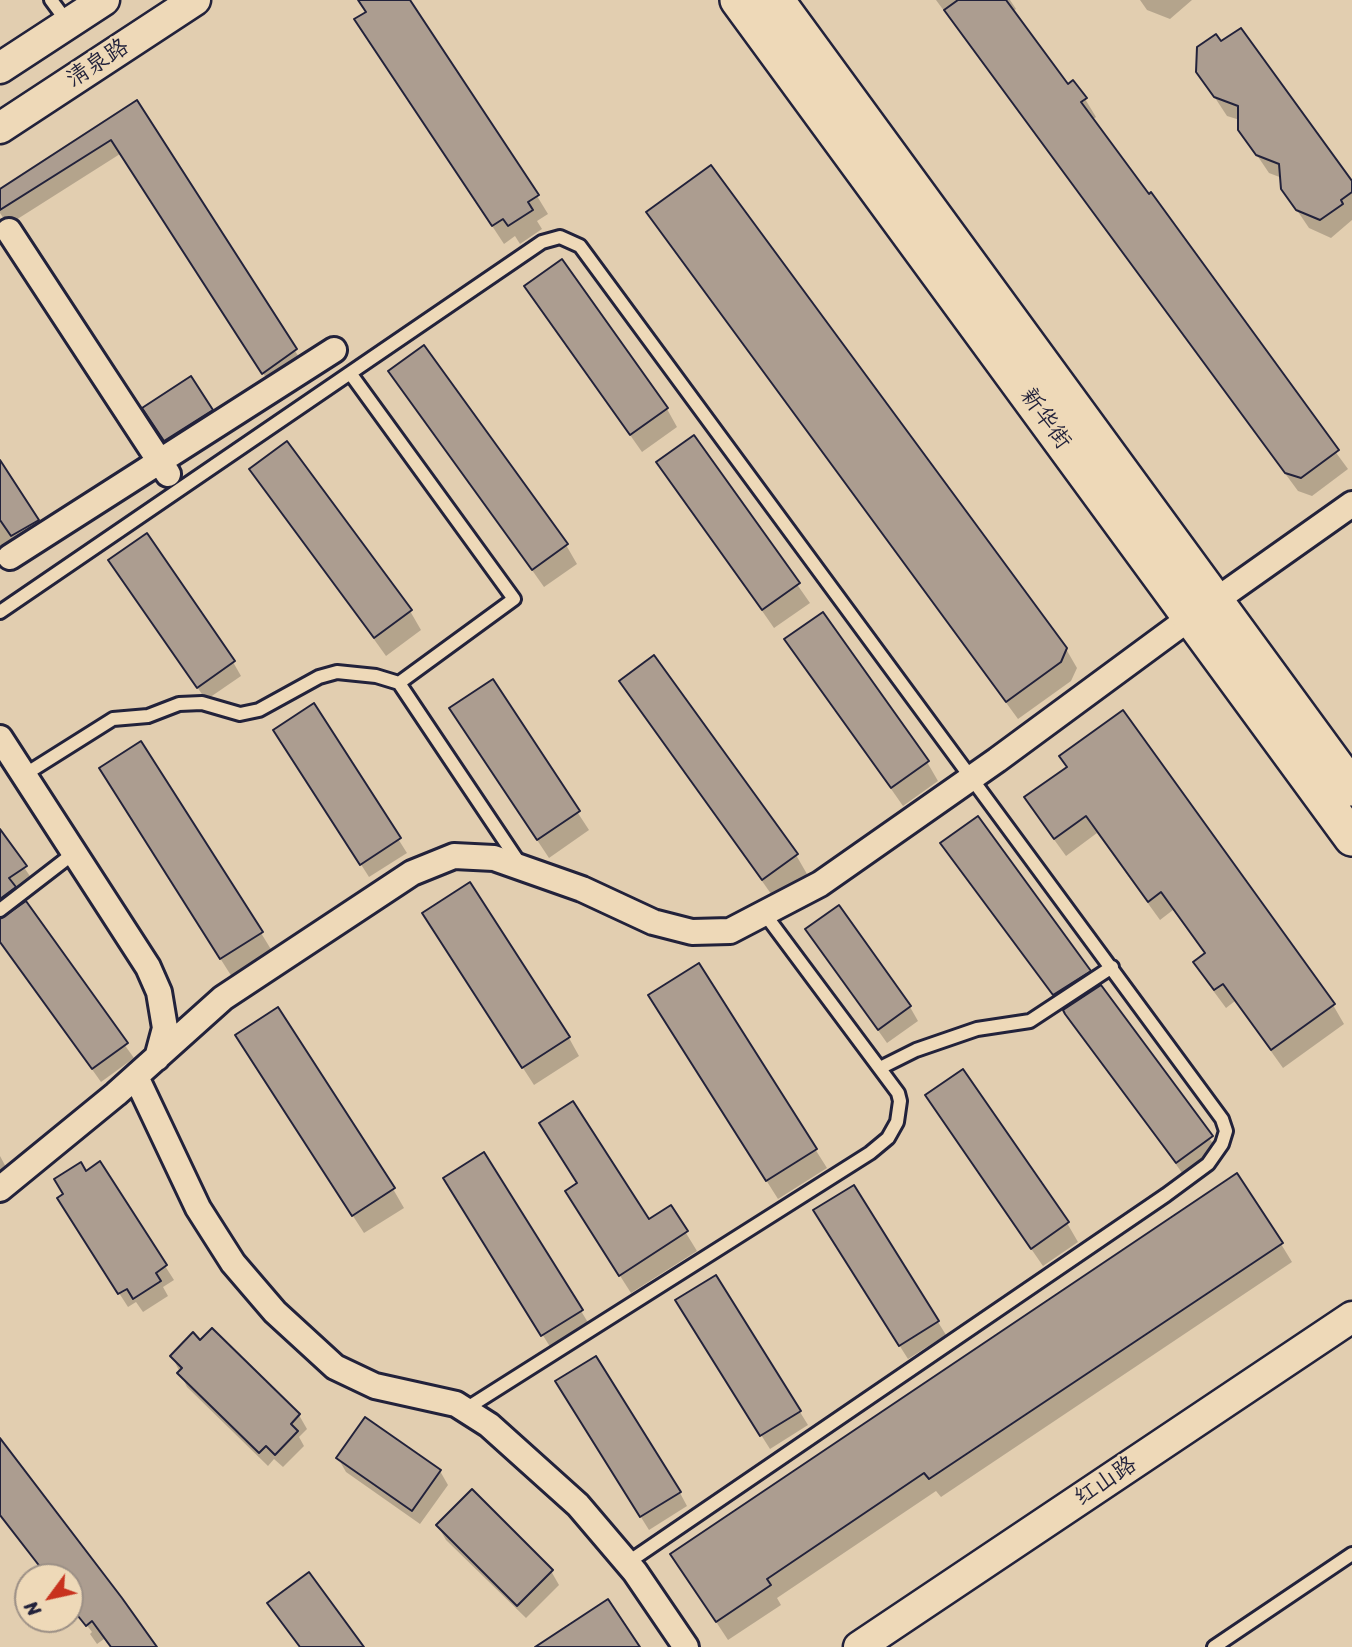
<!DOCTYPE html>
<html>
<head>
<meta charset="utf-8">
<style>
	body { margin:0 }
	#map { position:relative; width:1352px; height:1647px; overflow:hidden; background:#e2ceb0; font-family:Sriracha,sans-serif }
	canvas { display:block }
	.north { position:absolute; left:14px; top:1563px; width:70px; height:70px; box-sizing:border-box; background:#eed9b8; border:2px solid #9c9086; border-radius:50%; rotate:237deg; font-size:19px; font-weight:700; line-height:28px; text-align:center; color:#22223b }
	.north::after { content:''; display:block; margin:auto; width:24px; height:32px; background:#c8321e; clip-path:polygon(50% 0,100% 100%,50% 72%,0 100%) }
</style>
</head>
<body>
<div id="map">
<canvas width="1352" height="1647"></canvas>
<div class="north">N</div>
</div>
<script>
const g = document.querySelector('canvas').getContext('2d');
g.lineJoin = 'round';
function fill(path, color) { g.fillStyle = color; g.fill(path, 'evenodd'); }
const toPath = rows => new Path2D(rows.map(r => 'M' + r).join(''));
function trace(path, color, width, dash) { g.strokeStyle = color; g.lineWidth = width; g.lineCap = dash ? 'butt' : 'round'; g.setLineDash(dash || []); g.stroke(path); }
function write(font, color, halo, rows, align = 'center') {
  g.font = font + ' Sriracha,"LXGW WenKai TC",sans-serif'; g.lineWidth = 5; g.setLineDash([]); g.textBaseline = 'middle'; g.strokeStyle = halo; g.fillStyle = color; for (const [text, x, y, turn = 0] of rows) {
    g.save(); g.translate(x, y); g.rotate((+turn || 0) * Math.PI / 180); g.textAlign = isNaN(turn) ? turn : align; if (halo) g.strokeText(text, 0, 0); g.fillText(text, 0, 0); g.restore();
  }
}
fill(toPath([
	[366,0,408,0,537,196,548,214,537,221,542,229,520,244,515,236,504,244,368,38],
	[936,0,1010,0,1016,9,1012,12,1067,86,1085,99,1096,117,1092,120,1348,469,1312,496,1298,491],
	[1140,0,1192,0,1170,19,1147,10],
	[1198,72,1352,184,1352,220,1331,238,1309,228,1282,188,1282,178,1269,173,1240,130,1240,120,1227,116],
	[136,103,304,365,272,387,120,154,8,225,0,213,0,191],
	[648,212,1066,649,1077,668,1071,681,1018,719],
	[526,287,667,409,677,427,642,452],
	[391,371,566,545,577,564,544,587],
	[190,379,213,414,168,444,145,408],
	[694,437,810,603,774,628,658,462],
	[0,463,44,531,0,555],
	[252,469,410,611,421,630,386,656],
	[119,574,233,662,241,676,206,700],
	[787,640,927,762,938,781,903,806],
	[492,681,589,830,549,858,462,727],
	[621,682,796,855,807,874,774,898],
	[314,706,407,853,369,877,284,744],
	[1068,768,1333,1005,1344,1024,1283,1068,1235,1001,1226,1008,1206,981,1196,963,1206,955,1173,910,1160,920,1097,833,1066,856,1037,816,1026,798],
	[112,788,261,933,272,951,232,977],
	[0,832,36,885,20,897,24,905,134,1058,101,1082,0,940,0,930,8,920,0,910],
	[943,844,1089,972,1222,1156,1188,1181],
	[807,930,910,1007,918,1021,887,1043],
	[435,932,569,1038,579,1056,534,1085],
	[699,965,827,1168,778,1199,661,1014],
	[248,1054,393,1189,404,1208,364,1233],
	[938,1114,1067,1223,1078,1242,1043,1266],
	[0,1156,7,1169,0,1174],
	[100,1164,174,1280,163,1287,168,1296,143,1312,136,1302,128,1307,67,1212],
	[456,1197,581,1311,592,1329,554,1353],
	[670,1207,697,1251,631,1293,578,1210,648,1221],
	[823,1225,938,1322,946,1335,908,1359],
	[1281,1244,1292,1262,941,1497,936,1491,777,1598,781,1605,728,1640,672,1555],
	[685,1315,800,1412,808,1425,770,1449],
	[172,1356,299,1415,307,1429,299,1437,304,1446,283,1467,274,1459,268,1466,187,1387],
	[565,1396,680,1493,687,1506,649,1530],
	[0,1443,154,1647,110,1647,104,1639,97,1644,90,1634,92,1632,70,1603,70,1577,50,1577,0,1512],
	[338,1458,440,1471,448,1485,420,1524,346,1472],
	[438,1526,551,1571,559,1585,526,1618,446,1540]
]), '#0003');
const building = toPath([
	[358,0,410,0,539,195,528,202,533,210,508,226,503,219,492,226,354,19,366,12,358,0],
	[958,0,1006,0,1068,84,1073,80,1087,98,1081,102,1149,194,1151,192,1339,450,1301,478,1285,473,944,10,958,0],
	[1241,28,1352,181,1352,192,1341,200,1343,204,1320,220,1296,210,1281,189,1279,164,1256,155,1238,130,1238,106,1214,97,1196,72,1197,47,1216,34,1221,41,1241,28],
	[137,100,297,349,262,374,111,140,0,210,0,189,137,100],
	[711,165,1067,648,1061,662,1006,702,646,212,711,165],
	[562,259,668,408,630,435,524,286,562,259],
	[424,345,568,544,532,570,388,371,424,345],
	[191,376,213,410,164,441,142,408,191,376],
	[694,435,800,583,762,610,656,462,694,435],
	[287,441,412,610,374,638,249,469,287,441],
	[0,460,39,520,11,536,0,520,0,460],
	[147,533,235,661,197,688,108,560,147,533],
	[823,612,929,761,891,788,784,639,823,612],
	[654,655,798,854,762,880,619,681,654,655],
	[493,679,580,811,537,840,449,708,493,679],
	[314,703,401,838,360,865,273,730,314,703],
	[1123,710,1335,1004,1271,1050,1223,984,1214,990,1193,962,1205,953,1161,892,1148,902,1086,816,1054,839,1024,797,1067,767,1059,756,1123,710],
	[141,741,263,932,220,959,99,768,141,741],
	[978,816,1091,971,1053,995,940,843,978,816],
	[0,829,27,866,9,878,16,887,0,899,0,829],
	[470,882,570,1037,522,1068,422,913,470,882],
	[26,901,128,1043,92,1069,0,942,0,919,26,901],
	[839,905,911,1006,878,1030,805,929,839,905],
	[699,963,817,1149,766,1181,648,995,699,963],
	[1101,985,1213,1136,1176,1163,1065,1014,1063,1010,1101,985],
	[278,1007,395,1188,352,1216,235,1035,278,1007],
	[963,1069,1069,1222,1031,1249,925,1095,963,1069],
	[573,1101,649,1219,671,1205,688,1231,619,1276,565,1191,577,1183,539,1123,573,1101],
	[484,1152,583,1310,541,1336,443,1178,484,1152],
	[100,1161,167,1265,156,1273,161,1281,133,1299,127,1289,118,1294,57,1198,63,1194,54,1179,81,1162,86,1171,100,1161],
	[1237,1173,1283,1243,929,1479,924,1473,767,1579,771,1585,716,1622,670,1554,1237,1173],
	[854,1185,939,1321,899,1346,813,1210,854,1185],
	[716,1275,801,1411,760,1436,675,1300,716,1275],
	[212,1328,300,1414,291,1424,298,1431,275,1455,266,1446,259,1453,177,1373,182,1368,170,1356,193,1332,200,1340,212,1328],
	[596,1356,681,1492,640,1517,555,1381,596,1356],
	[365,1417,441,1470,412,1511,336,1458,365,1417],
	[0,1438,122,1598,157,1647,111,1647,92,1621,86,1626,70,1606,70,1577,48,1577,0,1515,0,1438],
	[472,1489,553,1570,517,1606,436,1525,472,1489],
	[309,1572,364,1647,300,1647,267,1603,309,1572],
	[608,1599,640,1647,535,1647,608,1599]
]);
fill(building, '#ac9d90');
trace(building, '#22223b', 2);
const service = toPath([
	[51,0,68,23],
	[350,373,514,599,399,683],
	[0,612,542,242,560,237,580,246,1222,1119,1226,1131,1222,1144,1208,1164,1166,1195,627,1563],
	[24,775,113,719,148,716,179,704,202,703,240,714,259,710,319,677,337,672,376,676,399,683,520,864],
	[0,910,74,853],
	[880,1068,916,1050,977,1029,1030,1021,1112,967],
	[464,1410,870,1153,888,1138,897,1122,900,1101,898,1093,764,913],
	[1214,1647,1352,1554]
]);
const minor = toPath([
	[9,231,168,474],
	[10,557,334,350],
	[1215,601,1352,504],
	[0,738,148,967,159,992,165,1028,157,1058],
	[136,1077,198,1208,233,1263,275,1312,335,1367,375,1386,456,1404,489,1425,578,1505,635,1572,686,1647],
	[0,1189,116,1094,223,998,412,873,454,856,494,858,582,889,653,922,692,932,730,931,820,884,997,760,1191,617]
]);
const tertiary = toPath([
	[0,68,104,0],
	[0,128,195,0],
	[859,1647,1352,1317]
]);
const secondary = toPath([
	[738,0,1352,838],
	[776,0,1352,788]
]);
trace(service, '#22223b', 18);
trace(minor, '#22223b', 30);
trace(tertiary, '#22223b', 35);
trace(secondary, '#22223b', 40);
trace(service, '#eed9b8', 12);
trace(minor, '#eed9b8', 24);
trace(tertiary, '#eed9b8', 30);
trace(secondary, '#eed9b8', 35);
write('23px', '#22223b', '#eed9b8', [
	["清泉路",98,64,-33],
	["新华街",1045,419,54],
	["红山路",1106,1482,-34]
]);
</script>
</body>
</html>
